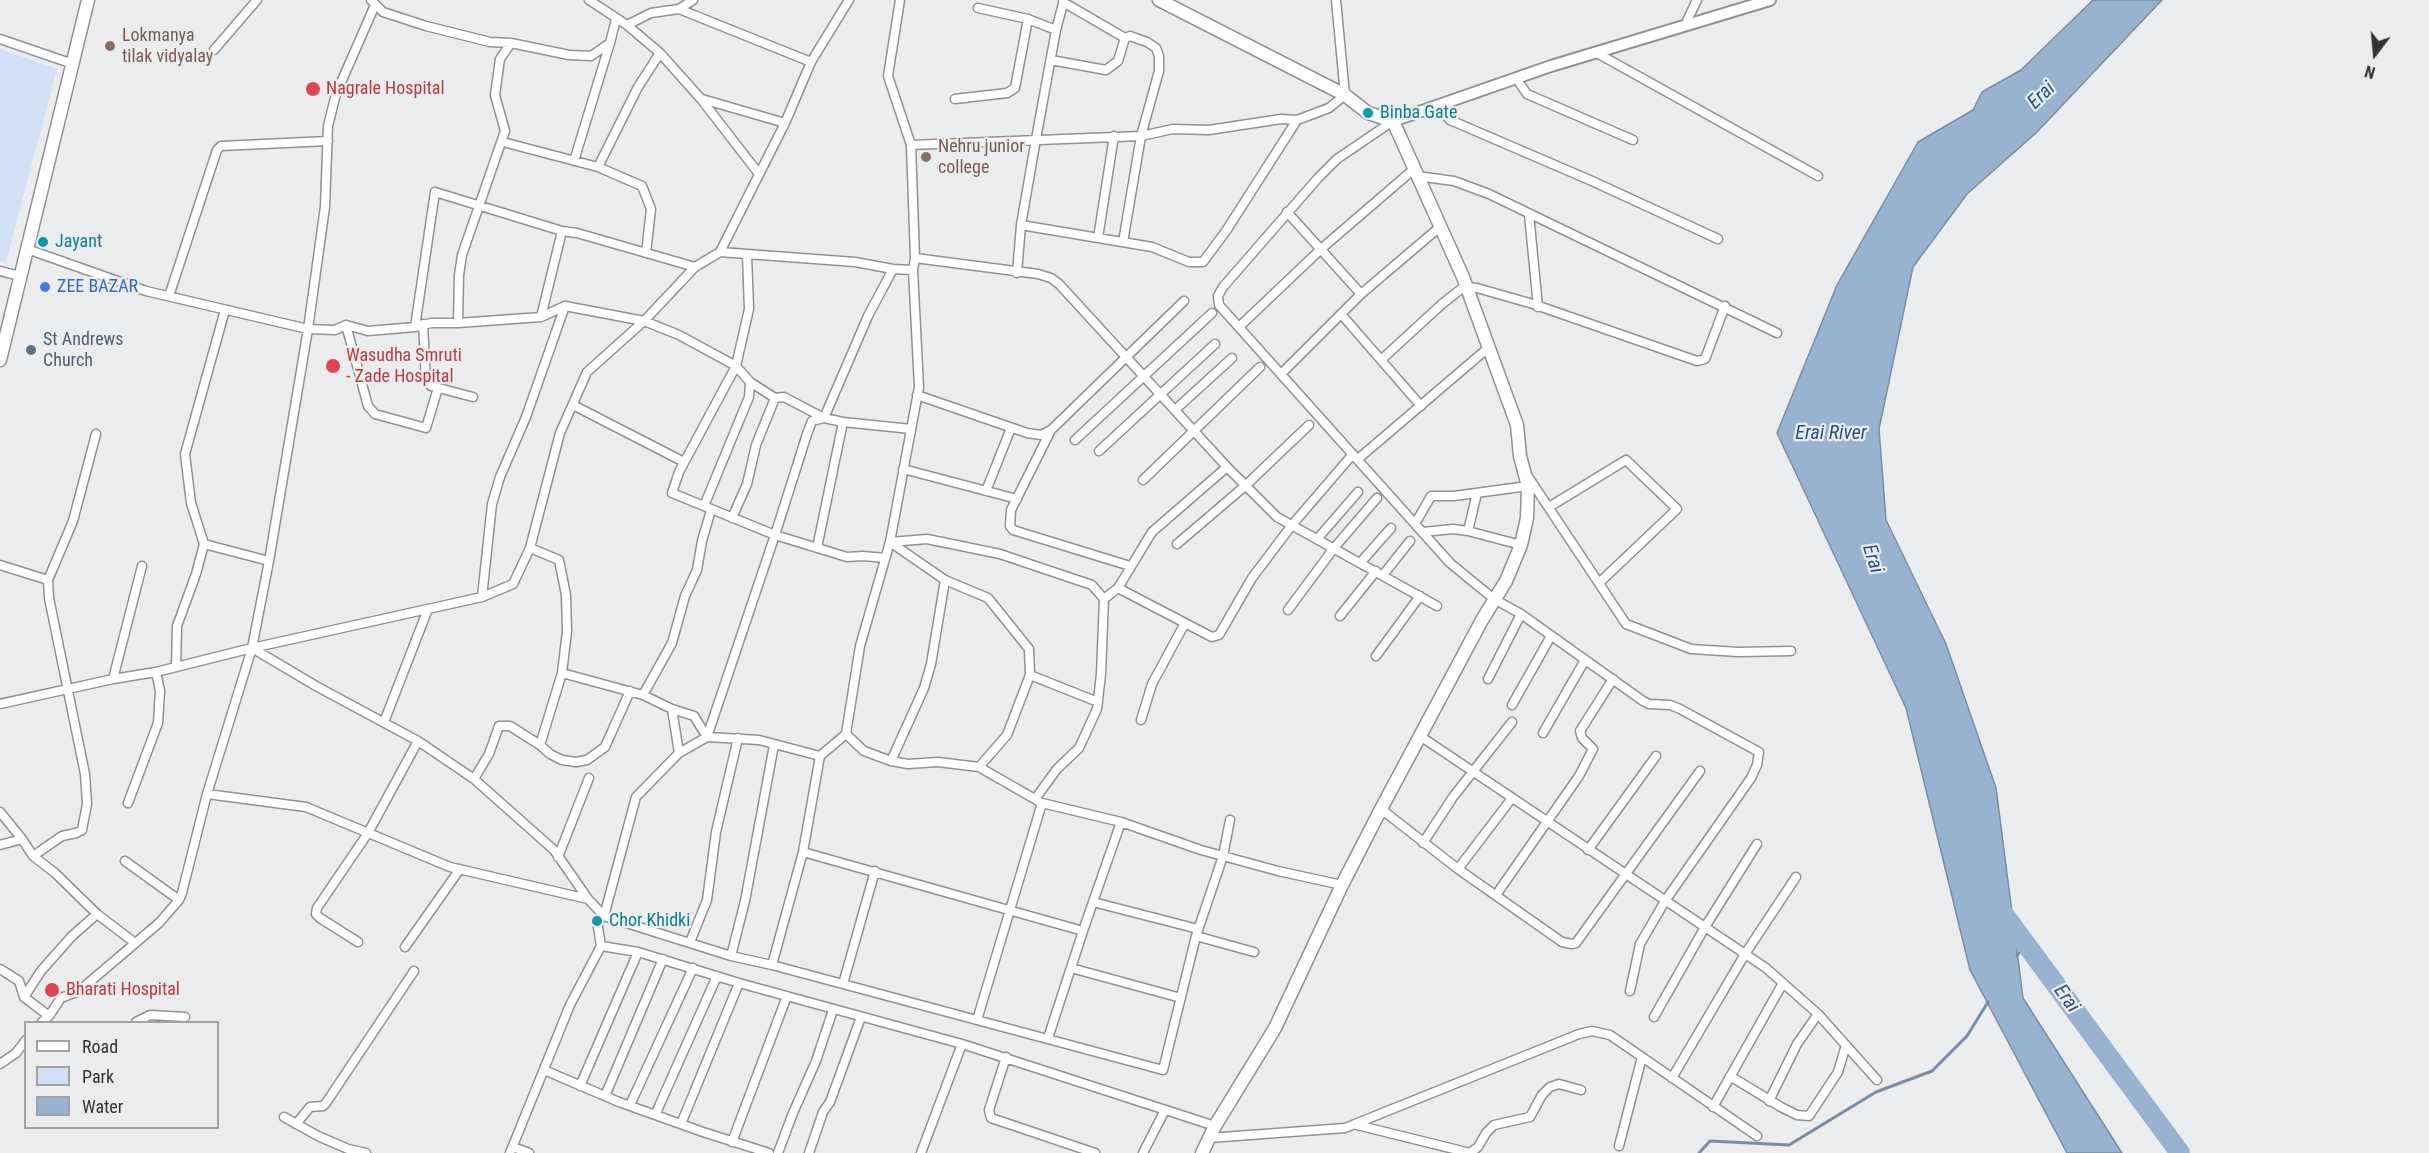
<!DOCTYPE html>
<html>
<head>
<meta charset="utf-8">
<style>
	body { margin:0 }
	#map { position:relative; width:2429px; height:1153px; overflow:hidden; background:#ebeced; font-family:"Roboto Condensed",sans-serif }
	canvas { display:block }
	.legend { position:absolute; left:24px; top:1021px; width:195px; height:108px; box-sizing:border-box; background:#ebeced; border:2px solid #a1a2a3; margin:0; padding:8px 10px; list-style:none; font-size:18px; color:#333334 }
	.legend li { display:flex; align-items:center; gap:12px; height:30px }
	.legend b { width:30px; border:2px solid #a1a2a3 }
	.north { position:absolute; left:2345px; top:24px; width:60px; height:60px; -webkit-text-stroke:4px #ebeced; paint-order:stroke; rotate:196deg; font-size:16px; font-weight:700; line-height:24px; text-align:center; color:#333334 }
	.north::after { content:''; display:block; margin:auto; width:21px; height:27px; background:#333334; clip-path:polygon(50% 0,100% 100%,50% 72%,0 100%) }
</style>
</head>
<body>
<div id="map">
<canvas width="2429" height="1153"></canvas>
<ul class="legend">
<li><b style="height:8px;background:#fff"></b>Road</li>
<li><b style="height:16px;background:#d2e0f5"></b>Park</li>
<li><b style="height:16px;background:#98b3d2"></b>Water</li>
</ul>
<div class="north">N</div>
</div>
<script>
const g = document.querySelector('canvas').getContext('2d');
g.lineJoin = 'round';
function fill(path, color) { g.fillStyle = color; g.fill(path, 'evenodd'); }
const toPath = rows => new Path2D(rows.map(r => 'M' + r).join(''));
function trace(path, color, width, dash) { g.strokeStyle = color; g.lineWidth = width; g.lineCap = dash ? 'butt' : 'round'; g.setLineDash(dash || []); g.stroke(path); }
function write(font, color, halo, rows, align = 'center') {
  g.font = font + ' "Roboto Condensed",sans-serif'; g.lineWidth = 4.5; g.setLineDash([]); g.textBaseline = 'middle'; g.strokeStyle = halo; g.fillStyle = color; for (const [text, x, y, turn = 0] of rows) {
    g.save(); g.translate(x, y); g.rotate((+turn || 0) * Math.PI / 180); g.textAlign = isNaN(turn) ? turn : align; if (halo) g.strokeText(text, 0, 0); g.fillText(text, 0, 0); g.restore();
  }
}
fill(toPath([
	[0,49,57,69,6,262,0,261]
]), '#d2e0f5');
const water = toPath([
	[2093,0,2162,0,2036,133,1967,194,1913,267,1879,429,1886,520,1946,644,1996,788,2023,998,2122,1153,2067,1153,1970,970,1906,708,1777,433,1837,285,1918,142,1973,110,1982,92,2021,70,2093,0]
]);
fill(water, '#98b3d2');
trace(water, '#7a8da3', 1.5);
trace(toPath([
	[2017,956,2025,943],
	[1699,1153,1710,1141,1789,1145,1876,1092,1932,1071,1967,1036,1988,1002]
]), '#7a8da3', 3);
trace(toPath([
	[2000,909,2180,1153]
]), '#98b3d2', 20);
const minor = toPath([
	[371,0,383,12,426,26,490,42,511,43,569,55,591,56,610,43,616,19],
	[589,0,627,25,660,53,701,99,759,174],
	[1063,2,1125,38,1130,36,1147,42,1156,48,1159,56,1159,71,1141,136,1123,242],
	[978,8,1028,19,1056,30],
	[679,9,811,62],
	[627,25,651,13,679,9,693,0],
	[1685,25,1697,0],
	[0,39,73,64],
	[214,50,257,0],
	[1595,52,1818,176],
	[1051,60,1106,70,1118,61,1125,38],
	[1516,78,1527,94,1633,140],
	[702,99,785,123],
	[955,99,1007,93,1015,88,1028,19],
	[1438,105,1450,120,1592,181,1718,239],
	[1393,121,1337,159,1318,178,1223,287,1218,296,1219,305,1450,563,1494,599,1521,614,1643,701,1649,704,1670,705,1680,709,1759,752,1757,765,1751,778,1665,901,1640,944,1630,991],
	[503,142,598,167,642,186,651,209,646,253],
	[911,145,1141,136,1173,129,1209,130,1281,119,1297,120,1329,108,1345,95,1336,0],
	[574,161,610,43],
	[598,167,638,87,660,53],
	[1417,176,1454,181,1489,194,1777,333],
	[1287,212,1361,294],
	[1529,214,1538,307],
	[1021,225,1152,247,1189,262,1203,262,1226,231,1297,120],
	[1098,238,1114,136],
	[27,249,146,291,308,329,335,330,346,325,368,331,415,327,431,323,458,323,541,317,565,306,644,321,679,335,736,366,750,382,775,398,784,397,824,418,843,422,911,429],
	[720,252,855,262,893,269,913,270],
	[747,255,749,309,736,366,679,472,672,493,775,535,847,557,863,556,885,558],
	[915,258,1038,274,1051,278,1059,284,1227,467],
	[0,271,20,276],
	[1017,273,1021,225,1036,139,1056,30,1064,0],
	[169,296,217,150,221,146,328,141],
	[1341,314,1421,406],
	[541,317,562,231],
	[458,323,459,275,462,255,505,131,495,95,500,59,511,43],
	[423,324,426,381,431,386,473,397],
	[346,325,368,406,375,414,426,428,438,388],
	[415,327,435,192,562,231,577,233,695,267],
	[1239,327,1321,249,1414,169],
	[1381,360,1442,304,1461,289,1466,287,1477,288,1533,304,1697,361,1705,359,1725,306],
	[1281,374,1361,294,1441,226],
	[917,395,1027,433,1041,435,1051,430,1184,301],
	[573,405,684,462],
	[1175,410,1232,358],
	[1051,430,1011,510,1010,526,1013,530,1130,566],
	[1075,440,1212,313],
	[1099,451,1215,344],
	[1358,459,1488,348],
	[903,469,1017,499],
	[1527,475,1626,624,1691,649,1738,652,1791,651],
	[1143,480,1260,367],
	[986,491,1011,428],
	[704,506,749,397,750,382],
	[1549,507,1626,460,1677,509,1599,583],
	[732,518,747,484,756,445,775,398],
	[1415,524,1431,496,1454,496,1528,486],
	[1468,531,1477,493],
	[1423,532,1453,529,1468,531,1521,545],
	[1318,538,1358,492],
	[204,544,269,561],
	[1177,544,1245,486,1309,425],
	[530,548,559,560,566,595,567,631,562,673,643,695,672,709,694,716,707,737],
	[817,548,843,422],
	[1361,562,1391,528],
	[0,565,48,580,49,598,85,774,87,804,82,830,76,833,62,836,33,856],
	[1383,575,1410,541],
	[48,580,73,521,96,434],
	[1118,588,1208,635,1212,637,1219,635,1252,578,1292,525,1353,454],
	[482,597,492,504,500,477,526,417,565,306],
	[1288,610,1334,548,1377,498],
	[1340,616,1376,571],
	[252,648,316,686,418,741,474,779,554,850,588,899],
	[1376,656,1420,596],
	[176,667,177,626,196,574,204,544,191,503,185,454,225,310],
	[113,679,142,566],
	[1488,679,1521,614],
	[643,695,672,643,685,596,697,570,702,541,711,510],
	[1098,702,1030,675,1029,649,988,598,945,580,890,542,927,539,1000,554,1092,585,1104,599],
	[0,704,113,679,156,672,252,648,482,597,513,584,530,548,560,433,587,372,644,321,695,267,720,252,785,123,811,62,849,0],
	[1512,705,1551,636],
	[672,709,679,753],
	[1141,720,1152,684,1185,623],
	[384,722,428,609],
	[1543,733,1585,660],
	[846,734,864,751,891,761,908,764,938,762,979,767,1040,802],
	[1420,736,1766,968,1818,1014,1877,1080],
	[707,737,775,535,807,434,812,421,824,418,868,316,893,269],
	[540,745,550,754,562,760,576,762,587,760,605,747,630,691],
	[891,761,924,688,931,664,945,580],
	[979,767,1007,735,1030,675],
	[474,779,489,754,499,726,510,726,540,745,562,673],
	[207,794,306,807,450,867,588,899,604,916,731,956,772,965,803,852,820,756],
	[1035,799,1057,769,1079,748,1097,709,1101,674,1104,599,1118,588,1152,532,1227,467,1277,517,1437,606],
	[128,803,158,723,160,691,156,672],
	[1381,809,1458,869,1562,942,1572,944,1576,943,1700,771],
	[0,812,22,839],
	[1423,843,1453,797,1512,722],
	[0,845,22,839,33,856,55,873,97,914,135,943],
	[1588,850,1656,756],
	[803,852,1083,931,1048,1038],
	[558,857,589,778],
	[125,861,179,900],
	[1458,869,1512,798],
	[1496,895,1579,776,1593,749,1582,738,1580,731,1613,679],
	[1093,902,1121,822],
	[1083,931,1093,902,1198,929],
	[1196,936,1254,952],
	[358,942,320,918,316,914,317,908,368,833,418,741],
	[690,942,707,900,716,832,738,738],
	[601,946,638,952,739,983,962,1044,1215,1126],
	[405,947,460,869],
	[731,956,745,901,774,745],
	[772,965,1163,1070,1196,936,1223,856,1230,820],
	[1071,968,1181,998],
	[0,969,19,981,24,997,49,1016],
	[843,984,875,871],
	[24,997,41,971,72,936,97,914],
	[1654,1017,1705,927,1757,844],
	[977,1020,1042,803,1121,822,1201,850,1278,871,1342,885],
	[42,1022,49,1016,61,998,79,991,159,923,179,900,182,893,207,794,252,648,269,561,308,329,325,207,328,126,336,94,375,5],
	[136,1022,150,1015,185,1017],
	[1006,1057,989,1110,991,1118,1095,1153],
	[0,1064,16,1053,26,1040],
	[544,1070,619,1102,703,1132,769,1153],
	[1730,1076,1781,1107,1797,1115,1809,1116,1838,1072,1846,1045],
	[1672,1078,1745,954,1796,877],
	[580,1086,638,952],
	[605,1096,663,959],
	[1769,1101,1797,1044,1818,1014],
	[630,1105,693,968],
	[1713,1107,1783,983],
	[656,1113,717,976],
	[284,1117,318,1136,348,1149,366,1153],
	[296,1124,310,1107,323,1106,326,1103,414,971],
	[681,1124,739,983],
	[1357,1125,1470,1153,1478,1147,1486,1133,1494,1125,1530,1117,1542,1095,1550,1087,1559,1084,1581,1090],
	[1209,1138,1345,1128,1579,1034,1592,1031,1610,1035,1757,1136],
	[732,1142,787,996],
	[1619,1146,1642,1057],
	[513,1147,529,1153],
	[510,1153,570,1005,601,946,597,921,604,916,636,797,679,753,707,737,759,740,820,756,846,734,860,646,890,542,919,387,913,270,915,258,911,145,888,76,900,0],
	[778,1153,793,1113,816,1061,833,1010],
	[809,1153,823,1112,830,1102,861,1017],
	[921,1153,962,1044],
	[1143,1153,1165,1110]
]);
const tertiary = toPath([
	[1393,121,1551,66,1770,0]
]);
const secondary = toPath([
	[1159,0,1345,95,1368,113,1393,121,1463,277,1517,425,1520,456,1528,486,1527,518,1521,545,1506,581,1482,620,1381,809,1342,885,1275,1028,1215,1126,1202,1153],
	[0,360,88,0]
]);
trace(minor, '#909192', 11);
trace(tertiary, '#909192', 14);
trace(secondary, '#909192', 15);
trace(minor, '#fff', 8);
trace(tertiary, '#fff', 10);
trace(secondary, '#fff', 12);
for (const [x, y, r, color] of [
	[110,46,6,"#8d6e63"],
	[313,89,8,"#e0444e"],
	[1368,113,6,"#0f9aa8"],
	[926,157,6,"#8d6e63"],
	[43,242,6,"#0f9aa8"],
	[45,287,6,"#3f7fe0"],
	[31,350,6,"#5c6f8a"],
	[333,366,8,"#e0444e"],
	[597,921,6,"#0f9aa8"],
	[52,990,8,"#e0444e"]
]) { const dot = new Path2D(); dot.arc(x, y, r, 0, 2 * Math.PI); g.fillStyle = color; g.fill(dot); trace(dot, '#ebeced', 2); }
write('18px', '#785e54', '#ebeced', [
	["Lokmanya",122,36],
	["tilak vidyalay",122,57],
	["Nehru junior",938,147],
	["college",938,168]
], 'left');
write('18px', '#be3a42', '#ebeced', [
	["Nagrale Hospital",326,89],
	["Wasudha Smruti",346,356],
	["- Zade Hospital",346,377],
	["Bharati Hospital",66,990]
], 'left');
write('18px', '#0d838f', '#ebeced', [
	["Binba Gate",1380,113],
	["Jayant",55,242],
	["Chor Khidki",609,921]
], 'left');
write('18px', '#366cbe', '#ebeced', [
	["ZEE BAZAR",57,287]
], 'left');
write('18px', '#4e5e75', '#ebeced', [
	["St Andrews",43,340],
	["Church",43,361]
], 'left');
write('italic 20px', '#2b537d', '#ebeced', [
	["Erai",2042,96,-44],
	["Erai River",1831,434],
	["Erai",1872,559,72],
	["Erai",2066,999,54]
]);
</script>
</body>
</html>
